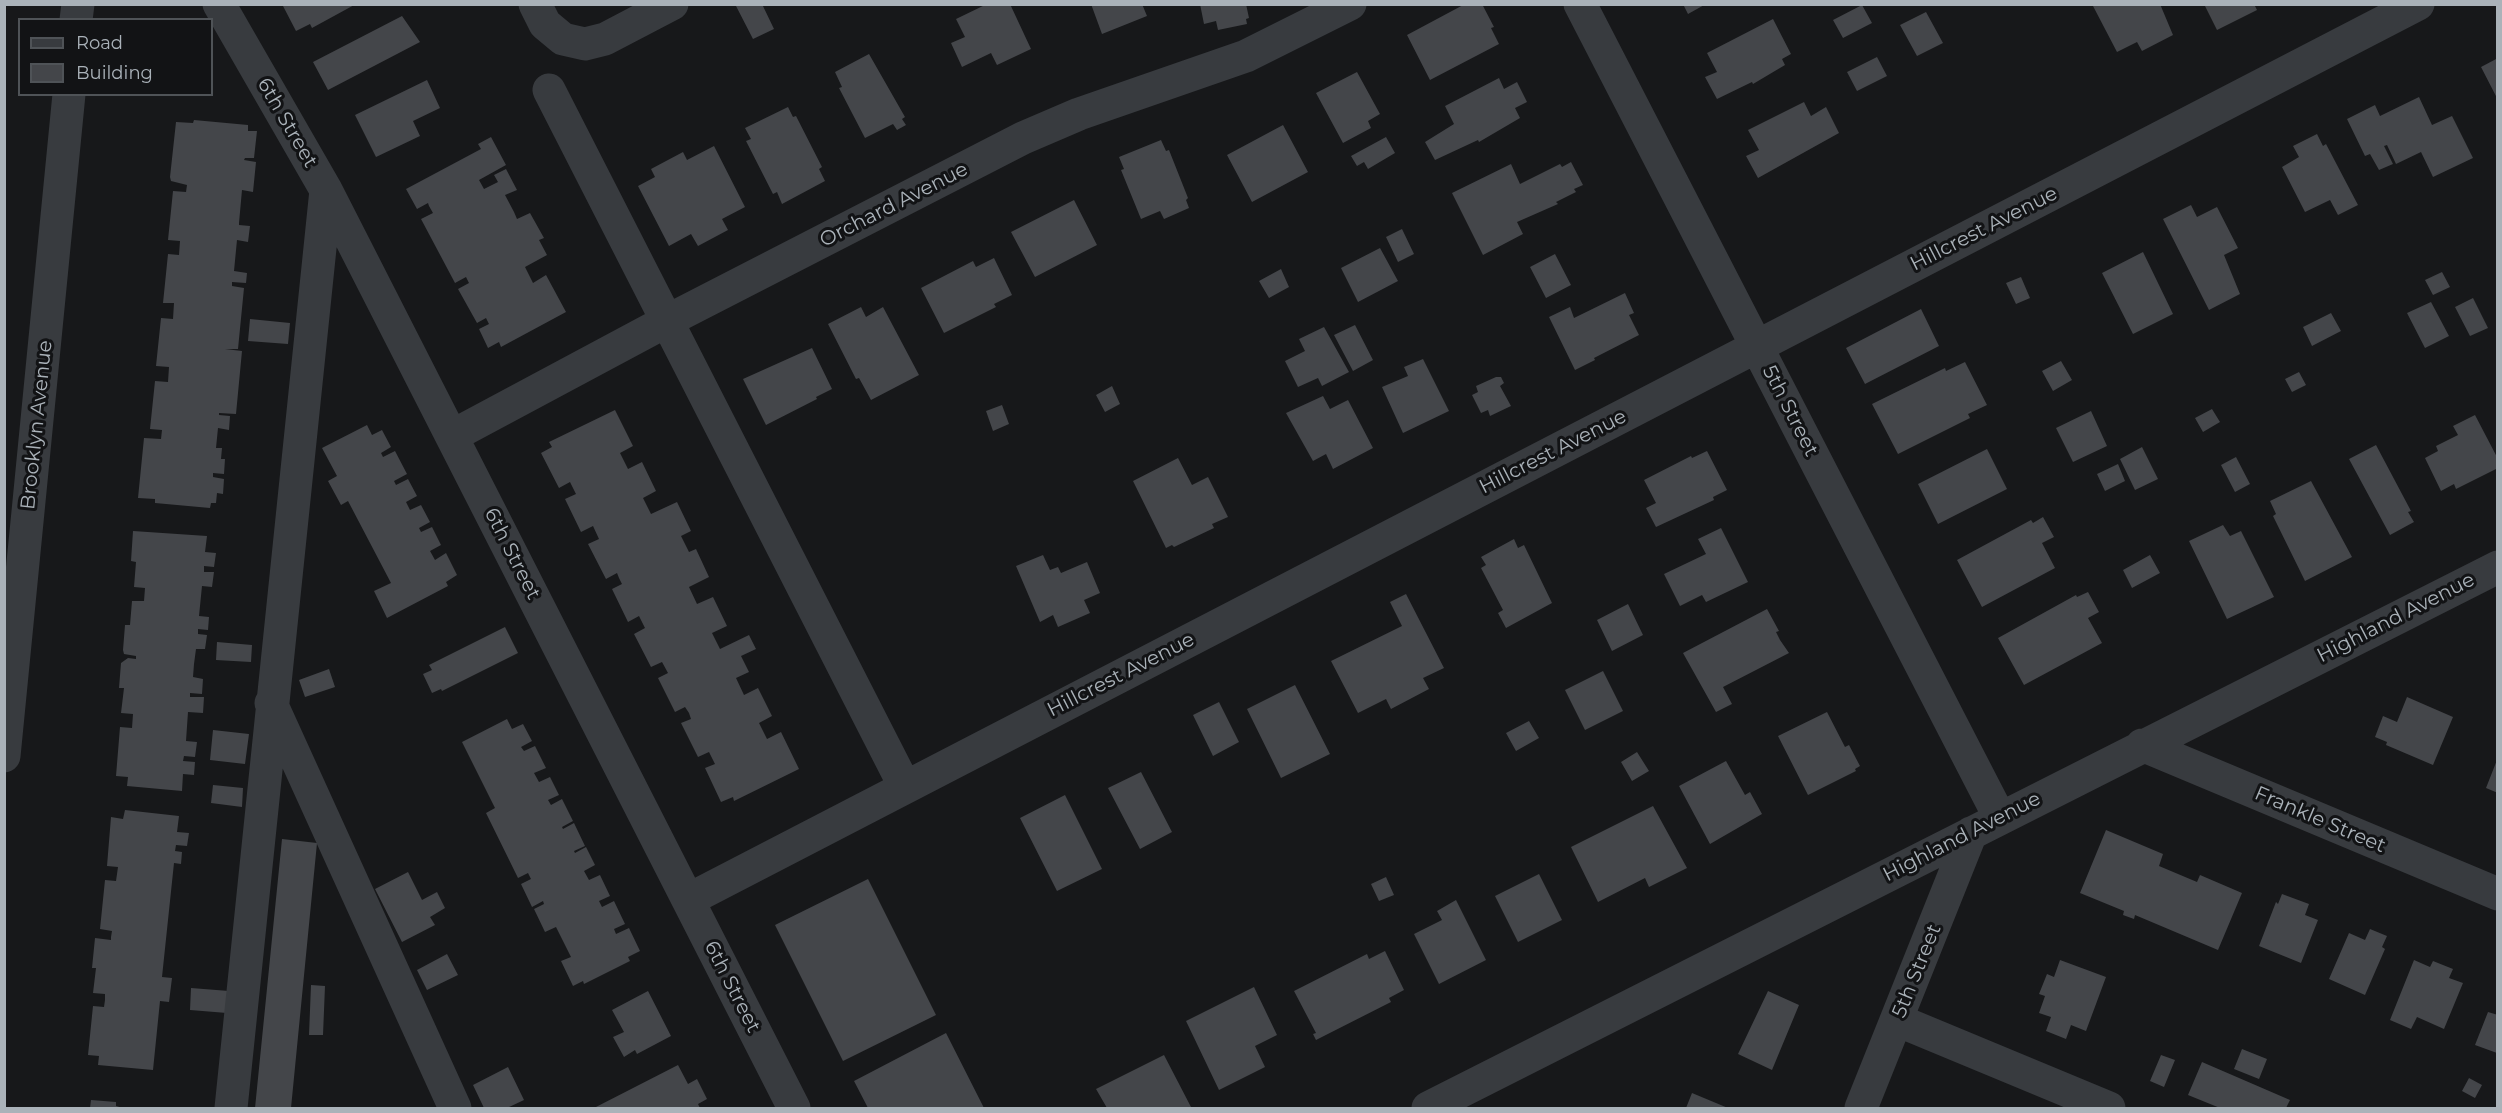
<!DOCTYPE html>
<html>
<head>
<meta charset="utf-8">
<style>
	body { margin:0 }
	#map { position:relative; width:2502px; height:1113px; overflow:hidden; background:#17181a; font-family:Montserrat,sans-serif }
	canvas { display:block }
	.frame { position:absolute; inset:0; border:6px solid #aab2b9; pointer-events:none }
	.legend { position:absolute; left:18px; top:18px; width:195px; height:78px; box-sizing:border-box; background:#121315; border:2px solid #4f5357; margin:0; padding:8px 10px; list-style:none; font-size:18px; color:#aab2b9 }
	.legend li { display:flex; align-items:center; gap:12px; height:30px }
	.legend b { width:30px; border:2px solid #4f5357 }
</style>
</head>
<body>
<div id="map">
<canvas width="2502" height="1113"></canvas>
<div class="frame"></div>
<ul class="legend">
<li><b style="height:8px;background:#383b3f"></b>Road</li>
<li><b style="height:16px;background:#44464a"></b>Building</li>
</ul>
</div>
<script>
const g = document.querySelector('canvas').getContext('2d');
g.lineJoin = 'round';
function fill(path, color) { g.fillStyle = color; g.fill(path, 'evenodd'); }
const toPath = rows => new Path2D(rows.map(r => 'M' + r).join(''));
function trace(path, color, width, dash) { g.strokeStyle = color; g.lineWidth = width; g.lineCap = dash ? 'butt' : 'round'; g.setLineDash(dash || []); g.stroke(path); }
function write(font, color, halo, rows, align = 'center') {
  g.font = font + ' Montserrat,sans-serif'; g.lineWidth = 6; g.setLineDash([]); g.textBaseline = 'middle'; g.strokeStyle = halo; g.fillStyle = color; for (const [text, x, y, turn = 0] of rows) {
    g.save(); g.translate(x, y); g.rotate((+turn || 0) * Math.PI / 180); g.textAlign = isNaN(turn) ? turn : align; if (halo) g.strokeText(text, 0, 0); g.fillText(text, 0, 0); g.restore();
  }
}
fill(toPath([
	[286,4,356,4,312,28,310,24,296,31,283,6],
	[739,4,762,4,774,29,753,39,736,6],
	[987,4,1010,4,1031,49,997,65,991,53,962,67,951,43,965,37,956,19],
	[1091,4,1142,4,1147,16,1102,34],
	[1200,4,1246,4,1249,18,1246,19,1247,24,1218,30,1216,21,1204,24],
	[1465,4,1482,4,1494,27,1491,28,1499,44,1430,80,1407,35],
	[1683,4,1706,4,1688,14],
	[2096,4,2160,4,2173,35,2142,51,2137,42,2117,52,2093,6],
	[2204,4,2254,4,2257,10,2217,30],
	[1862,5,1872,23,1843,38,1833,20],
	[1926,12,1943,43,1917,56,1900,25],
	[402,16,420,42,328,90,313,62],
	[1773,19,1791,54,1782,59,1785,65,1753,84,1752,82,1717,99,1705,77,1717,72,1707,53],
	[869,54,905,117,902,119,906,125,897,130,893,124,865,138,839,88,842,87,835,72],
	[1877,57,1887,76,1857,91,1847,72],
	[2498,58,2498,100,2481,67],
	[1357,72,1380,114,1368,121,1371,128,1343,143,1316,93],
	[1499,78,1504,89,1517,82,1527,102,1515,108,1520,118,1479,142,1478,140,1435,160,1425,142,1454,124,1445,106],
	[427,80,440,108,413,121,420,136,376,157,355,115],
	[2419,97,2432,125,2452,116,2473,158,2433,177,2421,152,2396,164,2387,145,2384,146,2393,164,2379,170,2370,154,2365,156,2347,119,2375,105,2380,116],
	[1804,102,1811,116,1826,107,1839,133,1758,178,1746,156,1759,150,1748,130],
	[788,107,793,117,796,116,822,167,819,169,825,181,782,204,777,192,773,194,746,141,751,139,745,128],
	[194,120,248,125,248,131,257,131,254,158,245,158,244,160,256,162,253,192,242,190,239,223,239,225,250,226,248,242,237,240,234,271,247,273,246,283,232,282,232,286,244,288,238,349,225,349,242,351,236,414,219,413,219,415,230,416,229,430,218,428,216,448,222,448,221,459,225,459,224,474,213,473,213,477,224,479,223,494,217,493,216,503,211,503,210,508,155,503,155,499,138,498,144,438,161,439,162,430,150,429,155,381,168,382,169,367,156,366,161,318,173,319,174,303,163,303,168,254,179,255,180,241,168,240,173,191,186,192,187,185,171,181,170,177,176,122,193,123],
	[1283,125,1308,172,1252,202,1227,155],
	[2317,134,2323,146,2326,144,2358,205,2338,215,2330,200,2305,212,2282,167,2299,157,2293,146],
	[491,137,506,165,479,180,484,189,498,182,494,175,506,169,517,190,505,195,514,212,517,219,530,213,544,238,539,240,547,255,525,267,533,283,546,275,566,312,501,347,499,342,488,348,479,329,489,324,486,318,477,323,458,289,469,283,466,277,455,283,421,219,433,213,429,206,428,203,417,209,406,189,481,149,478,144],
	[1386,137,1395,153,1368,169,1364,162,1357,166,1351,156],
	[1161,140,1166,151,1169,150,1188,198,1186,200,1189,208,1164,219,1160,211,1141,219,1121,170,1124,169,1119,157],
	[714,146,745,207,722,219,728,230,698,246,691,234,669,246,638,186,655,177,651,169,683,152,687,160],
	[1571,162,1583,185,1574,189,1576,192,1556,202,1558,204,1517,222,1523,234,1483,255,1452,193,1511,164,1520,184,1560,164,1562,167],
	[1074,200,1097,245,1035,277,1011,232],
	[2191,205,2197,217,2217,207,2238,248,2224,255,2240,294,2209,310,2163,219],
	[1402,229,1414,254,1398,262,1386,237],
	[1380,248,1398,281,1358,302,1341,268],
	[2143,252,2173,314,2133,334,2102,273],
	[1555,254,1571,285,1546,298,1530,267],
	[994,258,1012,295,994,304,996,307,944,333,921,288,973,261,976,267],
	[1281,269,1289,287,1269,298,1259,281],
	[2442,272,2450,287,2433,295,2425,280],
	[2021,277,2030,298,2016,304,2006,283],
	[1625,293,1634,313,1629,315,1639,335,1594,358,1595,360,1575,370,1549,317,1570,307,1574,318],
	[2473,298,2488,328,2470,336,2455,307],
	[2431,302,2449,336,2425,348,2407,313],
	[861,307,866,317,883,307,919,375,871,400,859,378,856,379,828,324],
	[1921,309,1939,346,1865,384,1846,348],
	[2331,313,2341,331,2312,346,2303,327],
	[250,319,290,323,288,344,248,341],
	[1355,325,1373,360,1353,371,1334,335],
	[1324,327,1349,372,1322,386,1318,378,1298,387,1285,361,1305,351,1299,339],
	[812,348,832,389,816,397,817,399,766,425,743,379],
	[1423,359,1449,411,1403,433,1382,387,1408,376,1404,367],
	[2061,361,2072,380,2053,391,2042,371],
	[1965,362,1987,405,1968,414,1970,418,1898,454,1872,404,1945,368,1946,371],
	[2299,372,2306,385,2292,392,2285,379],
	[1496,377,1501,377,1504,383,1500,386,1511,406,1490,416,1488,410,1481,413,1472,395,1478,392,1476,386],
	[1112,386,1120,404,1105,412,1096,395],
	[1323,396,1330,409,1348,400,1373,448,1333,469,1326,454,1313,461,1286,413],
	[1002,405,1009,424,993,431,986,411],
	[2212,409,2220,422,2203,432,2195,418],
	[615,410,633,446,620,453,628,469,642,462,656,491,643,498,651,514,677,502,691,531,681,536,689,552,696,549,709,577,689,587,697,604,713,597,727,626,712,633,720,649,749,635,756,649,741,656,749,672,736,678,744,695,758,688,772,716,759,723,767,739,781,732,799,769,734,801,733,797,721,802,705,768,715,764,709,752,698,757,681,723,691,719,689,713,685,707,675,712,658,678,668,673,662,662,651,667,634,634,645,628,639,616,628,622,612,589,622,584,619,578,617,573,606,579,588,544,599,539,593,526,581,532,565,499,576,494,570,482,559,488,541,453,552,447,549,442],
	[2091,411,2107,446,2073,462,2056,428],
	[2475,415,2498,459,2498,468,2456,489,2454,484,2441,491,2425,458,2438,451,2436,446,2458,435,2453,426],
	[367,425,372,435,382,430,391,447,381,453,383,457,395,451,407,474,394,481,396,485,408,479,417,496,406,502,410,510,421,505,430,522,419,528,421,532,432,527,441,545,430,551,435,560,446,553,457,575,446,582,448,586,387,618,374,591,391,583,348,501,341,505,328,481,337,476,322,448],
	[2376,445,2411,511,2408,512,2414,522,2390,535,2349,459],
	[2142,447,2158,479,2135,490,2120,459],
	[1987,449,2007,489,1938,524,1918,484],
	[1707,451,1727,490,1713,497,1714,500,1656,527,1646,508,1656,503,1644,480,1691,456,1692,458],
	[2236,457,2250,484,2235,492,2221,465],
	[1178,458,1192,485,1208,477,1228,517,1212,524,1214,528,1174,547,1172,545,1166,548,1133,481],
	[2118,464,2125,481,2105,491,2097,474],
	[2311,481,2352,557,2305,581,2273,516,2276,514,2270,501],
	[2043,517,2054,537,2042,543,2055,568,1982,607,1957,560,2031,520,2033,523],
	[2223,525,2230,536,2241,531,2274,597,2227,619,2189,541],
	[1721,528,1748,582,1706,602,1702,595,1680,606,1664,574,1706,554,1698,539],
	[133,531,207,536,205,552,216,553,214,567,204,566,204,572,214,572,212,587,202,586,199,616,209,617,208,630,198,629,198,634,207,635,205,649,196,649,194,664,193,677,203,679,202,694,190,693,190,697,204,697,203,713,188,712,186,741,197,742,195,757,184,756,183,761,195,762,194,775,183,774,182,791,127,786,128,777,116,776,120,727,132,728,133,714,121,713,124,688,119,688,121,663,128,658,136,659,136,656,124,654,123,650,125,625,130,625,132,601,144,601,145,588,134,587,136,562,131,561],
	[1514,539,1518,548,1524,545,1552,603,1506,628,1498,613,1503,610,1481,568,1486,565,1481,557],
	[1043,555,1050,570,1058,567,1061,573,1087,562,1100,593,1084,600,1090,613,1058,627,1053,615,1040,622,1016,566],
	[2150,555,2160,573,2132,588,2123,570],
	[2088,592,2099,612,2088,618,2102,643,2024,685,1998,638,2076,595,2077,597],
	[1406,594,1444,668,1423,678,1429,689,1391,709,1386,699,1358,713,1331,661,1402,626,1390,602],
	[1628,604,1643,635,1612,651,1597,620],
	[1767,609,1779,631,1776,632,1780,640,1789,653,1723,687,1732,704,1716,712,1683,653],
	[505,627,518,653,442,691,441,689,432,693,423,674,432,670,429,665],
	[217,642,252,645,251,662,216,660],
	[329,669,335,687,305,697,299,680],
	[1603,671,1623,711,1585,730,1565,690],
	[1295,685,1330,754,1281,778,1247,709],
	[2407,697,2453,717,2433,765,2386,745,2387,742,2375,737,2383,716,2397,722],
	[1219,702,1239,742,1213,756,1193,715],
	[1827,712,1845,747,1849,745,1860,766,1855,769,1856,771,1808,795,1778,736],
	[507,719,512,729,523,724,532,741,521,747,524,751,535,746,546,768,534,773,539,782,550,777,559,795,548,800,551,805,562,799,573,821,562,827,563,829,574,823,585,846,574,851,575,853,586,847,595,865,584,871,589,880,600,875,610,896,599,901,602,907,614,901,625,924,614,929,616,934,629,928,640,951,628,957,630,961,584,984,583,981,573,986,561,961,571,957,556,927,545,932,534,909,544,904,543,901,532,907,521,884,531,879,528,873,518,878,486,813,495,808,462,742],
	[1529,721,1539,738,1516,751,1506,733],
	[213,730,249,734,245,764,210,760],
	[1637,752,1649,771,1632,781,1621,762],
	[2497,760,2498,760,2498,793,2486,788],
	[1726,761,1745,795,1750,792,1762,814,1710,844,1679,786],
	[1141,772,1172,832,1140,849,1108,788],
	[213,785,243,788,242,807,211,803],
	[1065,795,1102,869,1057,891,1020,818],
	[1653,806,1687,868,1649,887,1645,878,1598,902,1571,847],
	[125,810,179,816,177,832,189,833,187,846,176,845,175,851,182,852,181,864,174,863,162,977,172,978,169,1002,160,1001,153,1070,98,1065,99,1056,88,1055,93,1006,104,1007,105,1000,105,994,93,993,96,968,92,968,95,938,111,940,111,937,112,931,100,929,105,880,116,881,118,867,107,866,111,817,123,819],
	[2106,830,2163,854,2159,866,2197,882,2200,875,2242,893,2218,950,2135,915,2134,919,2123,915,2124,911,2080,893],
	[282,839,317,843,291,1108,255,1108],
	[408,872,422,900,437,892,445,908,430,917,435,925,402,942,375,889],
	[1539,874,1562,920,1518,942,1495,896],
	[1386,877,1394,895,1379,901,1371,884],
	[868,879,936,1015,843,1061,775,925],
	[2282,894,2309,904,2305,915,2318,920,2301,963,2259,946,2276,902,2278,904],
	[1456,900,1486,960,1439,984,1414,934,1442,920,1437,911],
	[2370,929,2387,936,2382,947,2385,949,2365,995,2329,979,2349,933,2365,940],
	[1385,951,1404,990,1389,998,1391,1002,1316,1040,1313,1034,1316,1033,1294,991,1367,954,1369,959],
	[447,954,458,975,427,990,417,970],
	[2060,960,2106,977,2086,1031,2071,1025,2066,1039,2046,1031,2051,1017,2039,1013,2045,996,2039,994,2047,974,2054,977],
	[2414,960,2430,967,2433,961,2453,969,2449,978,2463,983,2444,1029,2417,1017,2411,1029,2390,1020],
	[311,985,325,986,323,1035,309,1035],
	[1254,987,1277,1035,1255,1046,1265,1067,1219,1090,1186,1021],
	[191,988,229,991,227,1013,190,1010],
	[648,991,671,1036,637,1054,635,1050,624,1057,613,1037,624,1032,612,1010],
	[1768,991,1799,1005,1772,1070,1738,1054],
	[2488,1012,2498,1015,2497,1053,2475,1045],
	[946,1033,984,1108,868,1108,854,1081],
	[2242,1049,2267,1059,2259,1079,2234,1069],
	[1164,1055,1191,1107,1107,1108,1096,1089],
	[2161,1055,2175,1060,2164,1087,2150,1081],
	[2202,1062,2290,1100,2286,1108,2220,1108,2188,1095],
	[678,1065,688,1084,697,1079,707,1099,698,1104,700,1108,594,1108],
	[508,1067,524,1100,507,1108,484,1108,473,1085],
	[2469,1078,2482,1085,2475,1098,2462,1091],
	[1692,1093,1728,1108,1686,1108],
	[91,1100,116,1102,116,1106,123,1108,90,1108]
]), '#44464a');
trace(toPath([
	[219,4,326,190,794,1108],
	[535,4,545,24,563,39,585,44,605,39,672,4],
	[1580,4,2000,818],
	[76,20,78,4],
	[549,90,905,787],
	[452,436,665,322,1023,138,1079,114,1246,56,1350,4],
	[271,703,455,1108],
	[2142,745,2498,894],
	[4,756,69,94],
	[688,900,2418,4],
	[1897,1020,2109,1108],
	[231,1108,326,190],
	[1428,1108,2498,567],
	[1861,1108,1971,833]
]), '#383b3f', 33);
write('20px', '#aab2b9', '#121315', [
	["6th Street",287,123,60],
	["Orchard Avenue",894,205,-27],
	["Hillcrest Avenue",1984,229,-27],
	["5th Street",1790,411,63],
	["Brooklyn Avenue",37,425,-84],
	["Hillcrest Avenue",1553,452,-27],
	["6th Street",512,554,63],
	["Highland Avenue",2396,618,-27],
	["Hillcrest Avenue",1121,675,-27],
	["Frankle Street",2320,820,23],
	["Highland Avenue",1962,837,-27],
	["5th Street",1917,971,-68],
	["6th Street",732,987,63]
]);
</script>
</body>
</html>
